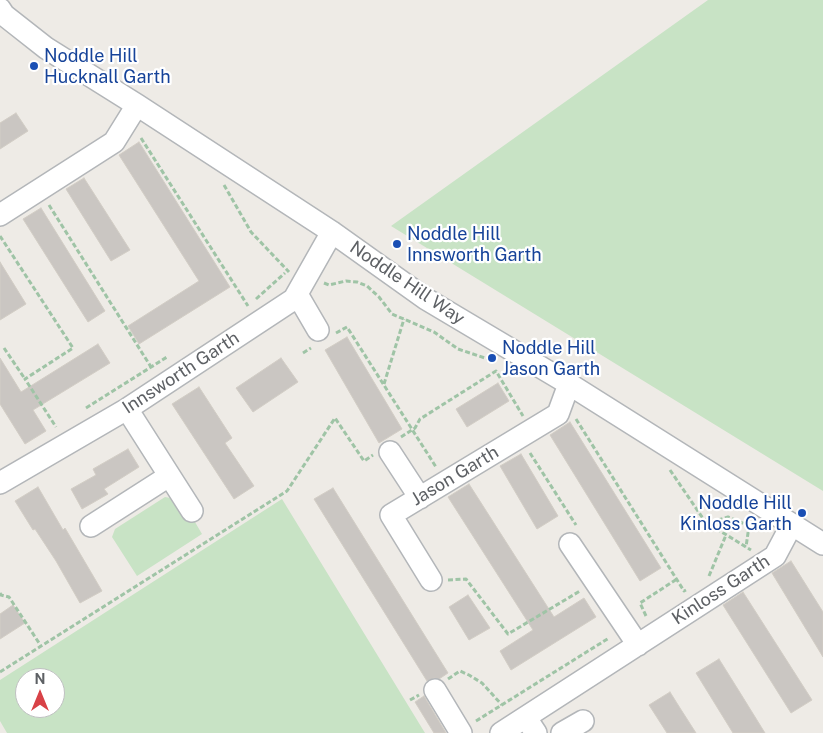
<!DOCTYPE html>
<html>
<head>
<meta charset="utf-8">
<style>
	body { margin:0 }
	#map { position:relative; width:823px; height:733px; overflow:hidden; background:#eeebe6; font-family:"Public Sans",sans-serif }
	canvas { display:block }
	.north { position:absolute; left:15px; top:668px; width:50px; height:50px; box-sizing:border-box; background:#fff; border:1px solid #bfc0c1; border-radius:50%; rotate:0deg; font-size:14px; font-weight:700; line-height:20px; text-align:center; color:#5e6165 }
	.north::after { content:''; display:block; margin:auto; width:18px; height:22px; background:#d84247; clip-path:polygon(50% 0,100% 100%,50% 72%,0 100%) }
</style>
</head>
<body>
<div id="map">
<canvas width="823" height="733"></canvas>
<div class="north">N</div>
</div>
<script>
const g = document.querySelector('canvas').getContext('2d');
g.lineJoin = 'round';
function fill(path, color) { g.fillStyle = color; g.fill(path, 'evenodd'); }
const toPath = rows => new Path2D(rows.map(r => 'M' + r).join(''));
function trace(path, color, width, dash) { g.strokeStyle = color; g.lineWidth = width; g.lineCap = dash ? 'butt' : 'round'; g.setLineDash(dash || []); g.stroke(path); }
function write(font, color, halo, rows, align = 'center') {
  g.font = font + ' "Public Sans",sans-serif'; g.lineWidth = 4.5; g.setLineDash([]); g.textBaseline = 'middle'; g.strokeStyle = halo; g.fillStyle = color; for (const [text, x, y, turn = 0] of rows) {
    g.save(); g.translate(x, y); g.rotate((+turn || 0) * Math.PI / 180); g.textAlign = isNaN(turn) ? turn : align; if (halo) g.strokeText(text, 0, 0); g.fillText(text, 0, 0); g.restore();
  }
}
fill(toPath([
	[708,0,823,0,823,491,391,226],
	[165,497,182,500,202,534,137,576,112,537,115,529],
	[282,499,425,733,7,733,0,721,0,680],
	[25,678,55,678,55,708,25,708]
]), '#c8e3c5');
const building = toPath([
	[16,113,28,131,0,149,0,123,16,113],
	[139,142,230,287,139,344,128,326,199,281,119,155,139,142],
	[84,178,130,250,111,261,66,189,84,178],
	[41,208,105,311,88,322,23,219,41,208],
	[0,262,26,304,0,320,0,262],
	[347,337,402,429,379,443,325,350,347,337],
	[98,344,110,363,33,410,46,431,25,444,0,404,0,358,21,392,98,344],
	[281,358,298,382,253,412,236,388,281,358],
	[498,383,509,401,467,427,456,409,498,383],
	[199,387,232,438,225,443,254,486,234,499,172,404,199,387],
	[570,422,661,568,640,581,550,435,570,422],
	[128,449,139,467,104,489,108,494,82,509,71,489,96,475,93,469,128,449],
	[521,454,558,516,537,529,500,466,521,454],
	[469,484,554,617,584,598,596,617,511,670,500,651,533,630,448,497,469,484],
	[38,487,63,530,65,528,102,591,80,603,56,561,35,529,33,530,15,501,38,487],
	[333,488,448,673,439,679,434,678,427,681,314,499,333,488],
	[791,561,823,612,823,657,772,573,791,561],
	[743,592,812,700,791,713,723,605,743,592],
	[468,595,490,628,469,640,449,607,468,595],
	[13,605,25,623,0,639,0,614,13,605],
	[719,659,739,691,765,733,733,733,696,673,719,659],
	[670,692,680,708,696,733,667,733,649,705,670,692],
	[424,696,446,733,434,733,415,702,424,696]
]);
fill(building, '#cac6c2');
trace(building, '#d2cdc5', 1);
const minor = toPath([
	[0,9,4,15,46,48,137,105,332,232,426,299,569,384,823,544],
	[0,215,114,142,137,105],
	[297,294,318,330],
	[127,409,192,511],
	[390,452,420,498],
	[0,483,127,409,294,299,332,232],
	[91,526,169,476],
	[570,544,638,645],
	[431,580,391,515,558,414,569,384],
	[435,690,461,733],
	[526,718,536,733],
	[501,733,775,556,792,524],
	[562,733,583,721]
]);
trace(minor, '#b3b6b9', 24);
trace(toPath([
	[141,138,248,306],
	[224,185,251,232,289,272],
	[49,205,151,367],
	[0,236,73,348,25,379,56,427],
	[324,283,329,285,346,281,357,282,367,286,379,297,392,314,434,332,458,349,488,359],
	[256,299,285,273],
	[336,333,347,327,436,467],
	[4,348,25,379],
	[303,353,311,348],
	[384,384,404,319],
	[86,408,167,357],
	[576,419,684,591,686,590],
	[401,437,415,428,420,419,496,371,523,416],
	[530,453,576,525],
	[670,470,702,517,720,531,751,550],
	[713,526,718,520,728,517,745,524,748,533,746,547],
	[709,576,726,535],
	[448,580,466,579,508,634,580,591],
	[0,593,1,595,9,597,41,646],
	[646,616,640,603,677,579],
	[0,672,287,491,335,418,364,461,373,455],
	[448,679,460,671,469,675,482,683,502,705],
	[410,700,419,695],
	[476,721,609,638]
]), '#9fc4a6', 3, [5, 2.5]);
trace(minor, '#fff', 21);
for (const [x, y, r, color] of [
	[34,66,5,"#1a4fb4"],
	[397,244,5,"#1a4fb4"],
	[492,358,5,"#1a4fb4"],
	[802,513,5,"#1a4fb4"]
]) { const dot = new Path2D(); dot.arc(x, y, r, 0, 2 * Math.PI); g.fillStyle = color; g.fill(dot); trace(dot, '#fff', 2); }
write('18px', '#164399', '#fff', [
	["Noddle Hill",44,56],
	["Hucknall Garth",44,77],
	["Noddle Hill",407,234],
	["Innsworth Garth",407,255],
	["Noddle Hill",502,348],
	["Jason Garth",502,369],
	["Noddle Hill",792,503,"right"],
	["Kinloss Garth",792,524,"right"]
], 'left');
write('18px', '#5e6165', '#fff', [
	["Noddle Hill Way",407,283,34],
	["Innsworth Garth",181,373,-33],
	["Jason Garth",455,476,-31],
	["Kinloss Garth",721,590,-33]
]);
</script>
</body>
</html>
